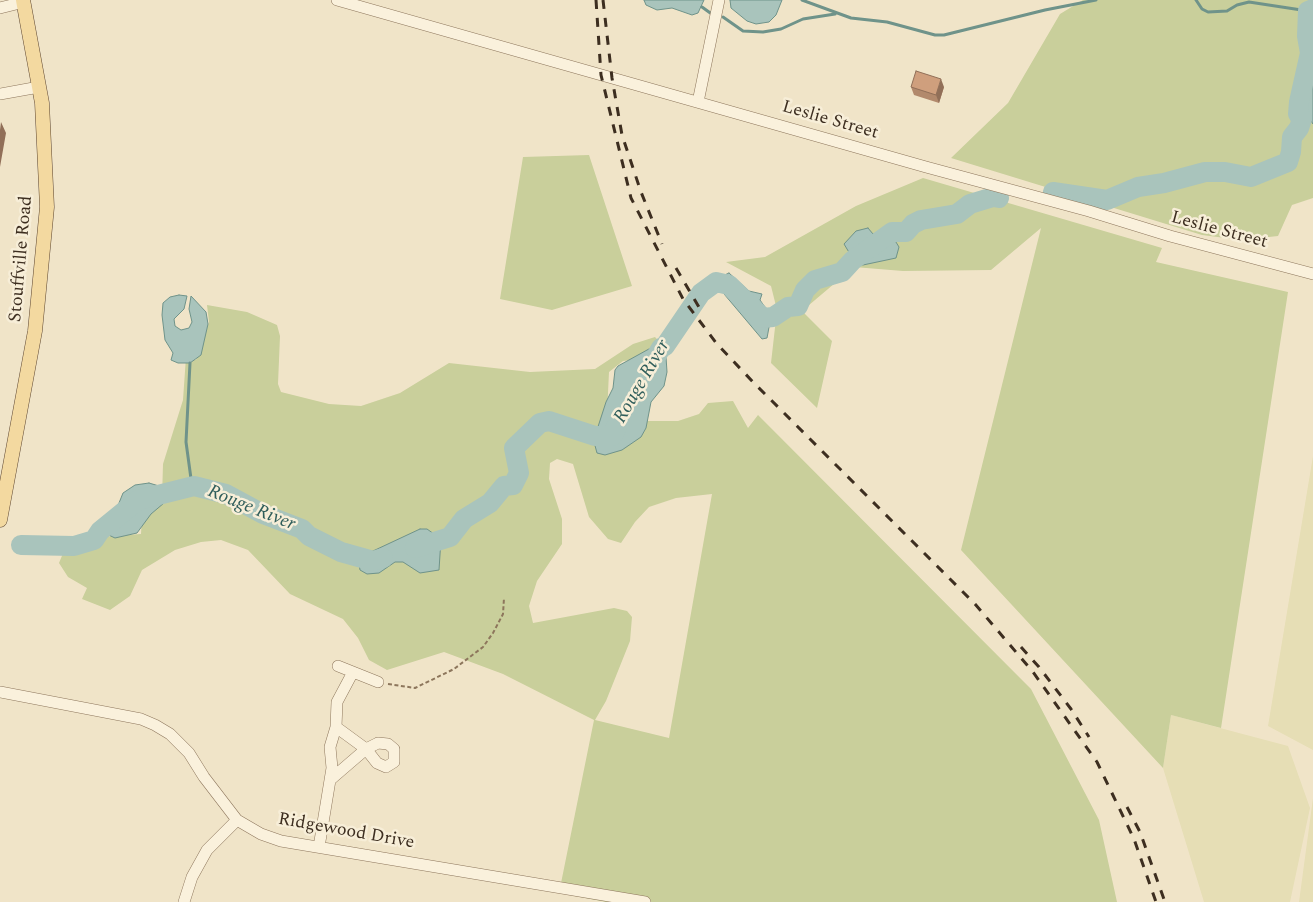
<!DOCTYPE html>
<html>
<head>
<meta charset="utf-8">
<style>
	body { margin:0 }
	canvas { display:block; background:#f0e4c8 }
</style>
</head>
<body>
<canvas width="1313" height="902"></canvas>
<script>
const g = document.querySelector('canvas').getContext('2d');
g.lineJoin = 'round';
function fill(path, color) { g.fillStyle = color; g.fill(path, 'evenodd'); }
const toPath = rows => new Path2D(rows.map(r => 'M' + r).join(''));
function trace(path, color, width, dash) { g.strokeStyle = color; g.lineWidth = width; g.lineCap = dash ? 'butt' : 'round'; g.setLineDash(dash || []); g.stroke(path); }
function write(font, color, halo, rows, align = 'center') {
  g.font = font + ' Spectral,serif'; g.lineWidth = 5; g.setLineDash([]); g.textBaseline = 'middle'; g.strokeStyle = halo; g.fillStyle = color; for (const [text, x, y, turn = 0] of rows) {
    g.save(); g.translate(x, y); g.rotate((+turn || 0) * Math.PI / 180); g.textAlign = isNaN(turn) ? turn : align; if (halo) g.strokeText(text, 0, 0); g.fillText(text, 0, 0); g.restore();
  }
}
fill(toPath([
	[1313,456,1313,750,1268,726],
	[1171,715,1288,746,1310,808,1290,902,1204,902,1163,768],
	[1313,798,1313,902,1299,902]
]), '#e6deb5');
fill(toPath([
	[1083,0,1313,0,1313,198,1292,205,1278,236,1241,240,1202,235,951,158,1008,103,1060,14],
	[589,155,632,286,552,310,500,299,523,157],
	[923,178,1162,248,1156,262,1288,292,1221,728,1171,715,1163,768,961,550,1041,228,991,270,903,271,854,267,802,311,832,341,817,408,771,363,777,310,771,286,726,262,765,257,856,206],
	[207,305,247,312,277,325,280,336,278,384,281,392,329,404,361,406,400,393,449,363,530,372,595,369,633,344,655,337,664,347,639,359,623,361,609,372,607,414,618,443,644,432,645,421,678,421,699,414,708,403,733,401,748,428,758,415,1031,689,1099,820,1117,902,606,902,559,893,594,720,503,674,444,652,387,670,369,660,358,638,343,619,290,594,248,550,221,540,201,542,175,550,142,570,130,596,110,610,82,599,87,588,68,577,59,563,66,546,99,537,141,534,142,515,162,498,163,464,183,400,186,357,196,360,209,322],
	[557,459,573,464,589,517,608,539,621,543,635,522,649,507,676,498,712,494,669,738,595,720,606,701,630,641,632,617,627,611,614,608,533,623,529,606,537,581,562,544,562,519,549,479,550,463]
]), '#c9cf9b');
const water = toPath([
	[644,0,704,0,698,13,692,15,672,8,657,10,646,5,644,0],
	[730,0,782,0,776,15,769,22,756,24,747,21,731,8,730,0],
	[1313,79,1313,124,1307,115,1307,101,1313,79],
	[868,228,873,234,891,234,899,247,896,258,863,265,856,264,844,244,856,231,868,228],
	[729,273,749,291,762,294,760,300,774,320,770,322,767,338,762,339,719,288,716,279,729,273],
	[179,295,187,296,184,309,174,319,175,326,181,330,189,328,192,322,189,309,191,296,206,312,208,324,201,355,190,363,178,363,171,360,173,353,165,340,162,315,163,303,170,297,179,295],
	[658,344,666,357,667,372,664,386,651,402,646,428,641,437,622,450,605,455,597,453,594,442,595,436,606,402,613,388,615,370,618,366,658,344],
	[149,483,159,486,167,497,164,503,151,514,137,533,115,538,100,531,101,520,117,508,123,493,135,485,149,483],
	[420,529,427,529,441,539,439,570,420,573,403,562,395,562,379,573,367,574,360,570,358,558,420,529]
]);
fill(water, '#a9c4bc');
trace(water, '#6f938a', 1);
trace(toPath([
	[802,0,851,18,887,22,935,35,944,35,1045,10,1096,0],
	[1196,0,1202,9,1208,12,1227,11,1237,5,1249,2,1308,11],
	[702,7,713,15],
	[723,17,743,31,763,32,781,29,803,19,835,14],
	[190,363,186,442,192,486]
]), '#6f938a', 3);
trace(toPath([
	[1053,192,1107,200,1138,187,1164,183,1205,172,1225,172,1251,177,1288,162,1291,152,1292,137,1299,128,1302,119,1298,114,1299,102,1310,53,1307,36,1308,11,1313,9],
	[647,372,661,348,665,346,701,293,716,282,729,285,763,318,773,317,788,307,798,306,805,290,815,280,842,272,853,260,892,232,906,232,913,224,921,220,957,214,970,204,993,197,999,198],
	[21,545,74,546,94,540,100,531,138,500,194,486,226,494,263,514,302,529,309,536,341,552,373,561,383,558],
	[415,548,450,537,464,519,490,503,504,486,513,485,519,473,514,448,540,423,549,421,595,436,612,436,617,426]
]), '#a9c4bc', 20);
const minor = toPath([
	[337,0,926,167,1089,211,1170,236,1313,274],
	[0,8,24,2],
	[0,94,39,87],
	[698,102,719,0],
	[338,666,378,682],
	[0,692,141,719,155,725,170,734,189,753,204,777,237,820,261,834,281,841,645,902],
	[378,743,388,744,394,749,394,762,386,767,377,763,366,749,378,743],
	[330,780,366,749,336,727],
	[319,847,332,768,330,747,336,727,337,702,353,672],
	[184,902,192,877,207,850,237,820]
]);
const major = toPath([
	[0,520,35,331,47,207,42,103,23,0]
]);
trace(minor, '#8d765c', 12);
trace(major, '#5b4430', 15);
trace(toPath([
	[388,684,415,688,454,669,483,647,493,633,503,614,504,598]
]), '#8d765c', 2, [4, 2.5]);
trace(minor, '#faf1dc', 11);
trace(major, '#f3d9a0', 14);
trace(toPath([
	[596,0,601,75,631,198,683,299,717,344,753,382,975,604,1033,672,1097,762,1134,839,1156,902],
	[603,0,612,78,622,135,641,192,662,244],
	[676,268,700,309],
	[1021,647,1039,667,1071,709,1089,737],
	[1127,807,1140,832,1165,902]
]), '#3d2e20', 3, [9, 9]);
fill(toPath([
	[911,87,944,87,939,103,914,95]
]), '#b2896c');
fill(toPath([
	[941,79,944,87,939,103,936,95],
	[1,122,6,133,0,167,0,130]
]), '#916f58');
const building = toPath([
	[916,71,941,79,936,95,911,87,916,71]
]);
fill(building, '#cf9f7d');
trace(building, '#916f58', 1);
write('18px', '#3d2e20', '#f7eed8', [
	["Leslie Street",830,121,16],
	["Leslie Street",1219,231,15],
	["Stouffville Road",22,259,-85],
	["Ridgewood Drive",346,832,10]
]);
write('italic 19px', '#2f5d5a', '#f7eed8', [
	["Rouge River",643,382,-60],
	["Rouge River",251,509,22]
]);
</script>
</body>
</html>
